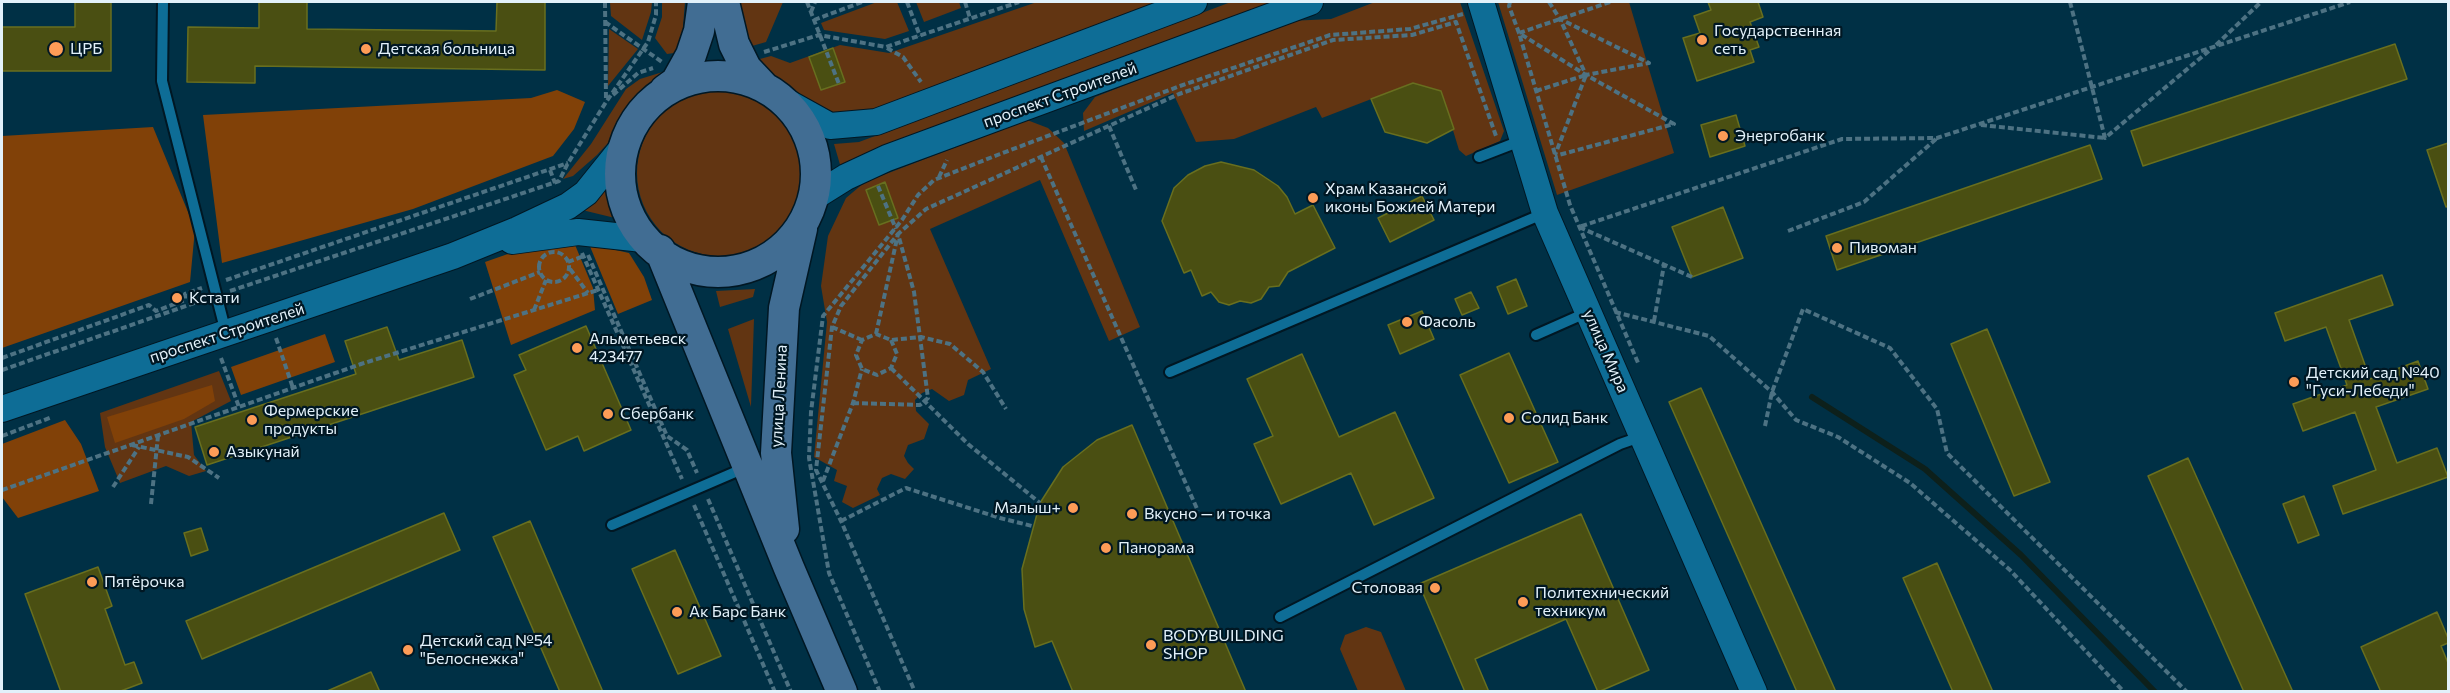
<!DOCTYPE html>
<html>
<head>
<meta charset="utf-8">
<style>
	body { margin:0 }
	#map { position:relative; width:2450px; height:693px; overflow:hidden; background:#003045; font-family:Commissioner,sans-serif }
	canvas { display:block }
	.frame { position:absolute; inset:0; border:3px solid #e2f1fa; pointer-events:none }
</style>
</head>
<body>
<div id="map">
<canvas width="2450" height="693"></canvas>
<div class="frame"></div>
</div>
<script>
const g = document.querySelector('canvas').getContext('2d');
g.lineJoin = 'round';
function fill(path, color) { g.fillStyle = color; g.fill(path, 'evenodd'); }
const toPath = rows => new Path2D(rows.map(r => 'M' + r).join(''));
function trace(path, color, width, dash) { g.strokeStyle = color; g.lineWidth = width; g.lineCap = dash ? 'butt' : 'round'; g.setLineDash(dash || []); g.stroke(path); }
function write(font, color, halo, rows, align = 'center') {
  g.font = font + ' Commissioner,sans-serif'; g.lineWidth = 4.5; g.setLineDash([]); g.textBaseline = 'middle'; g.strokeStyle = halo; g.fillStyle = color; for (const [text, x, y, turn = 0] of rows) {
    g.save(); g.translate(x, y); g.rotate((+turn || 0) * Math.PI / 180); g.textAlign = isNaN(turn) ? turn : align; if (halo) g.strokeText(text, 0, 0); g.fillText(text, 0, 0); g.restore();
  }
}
fill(toPath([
	[610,2,652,2,651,12,642,40,611,16],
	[662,2,685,2,681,52,667,54,655,38,662,17],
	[733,2,783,2,766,42,745,48],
	[877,2,897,2,909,31,885,39,824,30,821,23],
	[916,2,959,2,961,8,924,22],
	[1037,2,1164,2,878,109,834,115,808,104,770,77,756,60,771,56,790,63,840,45,889,53],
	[1231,2,1275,2,841,168,834,144,859,142],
	[1375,2,1460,2,1504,131,1500,141,1466,156,1459,150,1441,91,1413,83,1322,118,1316,107,1234,139,1196,142,1173,93,1084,131,1083,113,1095,97,1290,21,1331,19],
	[1498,2,1629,2,1674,153,1557,195],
	[609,29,638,49,608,86],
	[666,71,637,100,617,133,597,155,573,176,563,179,591,144,626,89,640,79],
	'637 173a83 83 0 1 1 166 0a83 83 0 1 1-166 0Z',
	[1027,120,1048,128,1064,143,1140,327,1109,341,1040,180,930,229,991,369,968,380,964,395,949,401,932,389,922,393,915,400,916,411,929,424,924,439,908,445,904,456,908,463,914,469,905,479,891,474,882,478,877,489,880,495,853,508,842,502,847,486,834,481,837,470,814,457,827,322,821,286,828,236,846,198,865,182],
	[605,188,615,218,578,209],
	[755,289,753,297,720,307,716,291],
	[754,319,751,406,751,407,728,329],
	[219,371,231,401,191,422,194,455,206,471,189,476,166,466,120,483,105,447,100,413],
	[1366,627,1381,632,1406,691,1358,691,1340,649,1345,635]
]), '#623512');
fill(toPath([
	[557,90,585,102,574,129,553,156,413,209,222,263,203,115,531,98],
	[153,127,195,229,190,282,2,348,2,136],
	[573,240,593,288,595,310,511,345,485,262,542,242],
	[589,244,629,253,644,277,652,300,618,314],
	[325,334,335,362,241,395,231,367],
	[212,385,215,401,184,419,115,443,107,417],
	[65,420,81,444,99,491,18,518,2,497,2,444]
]), '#814108');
trace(toPath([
	[1812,397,1925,469,2021,555,2155,692]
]), '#0d201b', 6);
const building = toPath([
	[75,2,111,2,111,71,2,71,2,27,75,27,75,2],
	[259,2,307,2,307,29,496,31,497,2,545,2,545,70,255,66,255,83,187,82,188,27,259,28,259,2],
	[1708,2,1758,2,1763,17,1750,22,1759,47,1750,50,1754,62,1697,81,1683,38,1700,33,1694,16,1711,10,1708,2],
	[2395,44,2407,79,2143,166,2131,131,2395,44],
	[833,48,845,82,821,90,809,57,833,48],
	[1413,83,1441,91,1454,129,1427,143,1385,132,1371,99,1413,83],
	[1736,115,1745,146,1710,157,1701,125,1736,115],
	[2448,143,2448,206,2446,207,2427,150,2448,143],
	[2090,145,2102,179,1837,270,1826,236,2090,145],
	[1221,162,1254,170,1278,186,1287,197,1295,214,1313,205,1335,248,1288,272,1279,286,1269,287,1261,299,1251,303,1240,301,1229,305,1219,302,1211,292,1202,296,1191,270,1184,273,1162,221,1174,188,1188,175,1205,166,1221,162],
	[885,182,898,218,879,225,866,190,885,182],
	[1422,196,1434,220,1390,242,1378,218,1422,196],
	[1723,207,1743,258,1692,277,1672,227,1723,207],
	[2382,275,2393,305,2349,320,2370,379,2418,361,2428,389,2376,407,2397,463,2437,448,2448,477,2343,514,2333,486,2376,470,2355,412,2303,431,2293,404,2347,385,2326,327,2285,341,2275,313,2382,275],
	[1516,279,1527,306,1508,314,1497,287,1516,279],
	[1471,292,1479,308,1462,315,1455,299,1471,292],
	[1422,311,1434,339,1400,354,1388,325,1422,311],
	[586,326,631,430,584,451,578,436,546,450,514,375,526,370,519,355,586,326],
	[387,327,399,360,462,340,474,377,207,465,195,427,356,374,345,341,387,327],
	[1987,329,2050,482,2014,496,1951,344,1987,329],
	[1509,353,1558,462,1509,483,1460,375,1509,353],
	[1302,354,1339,437,1395,412,1434,498,1374,525,1351,473,1281,504,1254,444,1273,436,1247,379,1302,354],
	[1701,388,1836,692,1797,692,1669,402,1701,388],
	[1132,425,1246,692,1073,692,1052,641,1035,647,1024,609,1022,569,1040,503,1063,467,1097,440,1132,425],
	[2188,458,2293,692,2244,692,2148,476,2188,458],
	[2304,496,2319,535,2298,543,2283,504,2304,496],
	[444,513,460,550,202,659,186,621,444,513],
	[1581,514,1649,670,1598,692,1566,619,1475,659,1489,692,1465,692,1419,584,1581,514],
	[530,521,603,692,560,692,493,537,530,521],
	[201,528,208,550,191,556,184,533,201,528],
	[675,550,721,656,678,674,632,569,675,550],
	[1937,563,1993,692,1953,692,1903,578,1937,563],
	[98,567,112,606,105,609,125,665,134,662,142,683,118,692,61,692,25,594,98,567],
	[2437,612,2448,638,2448,643,2441,646,2448,663,2448,692,2381,692,2361,647,2437,612],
	[371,672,380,692,325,692,371,672]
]);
fill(building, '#4a4f12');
trace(building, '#686f1f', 1.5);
const service = toPath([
	[163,2,162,81,226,333],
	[1479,157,1523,140],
	[1536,335,1588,312],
	[1170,372,1545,213],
	[612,525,747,467],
	[1280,617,1620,444,1643,436]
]);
const tertiary = toPath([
	[1481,2,1545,213,1754,692],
	[785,101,830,126,876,122,1194,2],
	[814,197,846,177,887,158,1310,2],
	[512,241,578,232,643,239],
	[2,409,453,256,517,230,568,206,586,193,623,147]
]);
const secondary = toPath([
	[724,2,734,44,746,68,763,86],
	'620 174a98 98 0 1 1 196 0a98 98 0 1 1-196 0Z',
	[665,90,676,82,691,55,699,31,703,2],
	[660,250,789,568,842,692],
	[784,529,776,453,784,308,802,229]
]);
trace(service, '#001723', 14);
trace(tertiary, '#001723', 28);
trace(secondary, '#001723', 33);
trace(toPath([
	[605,2,606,100],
	[807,2,839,84],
	[907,2,920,36],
	[965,2,970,18],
	[1510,2,1509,6,1519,33,1586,75,1560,19],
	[1549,2,1560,19,1649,63,1586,75,1674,124,1555,156],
	[1610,2,1519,33,1570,205,1639,365],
	[2070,2,2105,138,2210,50],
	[811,12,815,2],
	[814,20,862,2],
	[605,22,662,62],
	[2216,45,2261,2],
	[887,48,903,57,921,82],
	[764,52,819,35,886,47,1019,2],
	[1536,91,1586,75,1555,155],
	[613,95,638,73,653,68],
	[1981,125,2105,138],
	[1109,126,1136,190],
	[1041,157,1198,511],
	[550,170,555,183],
	[939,177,947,160],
	[878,186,896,229],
	[1788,231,1864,202,1936,139],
	'539 267a15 15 0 1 1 30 0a15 15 0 1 1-30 0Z',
	[582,253,682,479],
	[588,255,667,436,687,450,697,473],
	[568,262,584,256],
	[570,269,588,293],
	[1692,277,1579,227,1842,139,1937,138,2350,2],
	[226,280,568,163],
	[230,291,559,181,568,163,606,102,648,42,656,15,656,2],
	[470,299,540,272],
	[534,310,546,280],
	[1615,312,1709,336,1772,392,1796,420,1838,437,1910,483,2010,570,2124,692],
	[1654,321,1664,265],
	[832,327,862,340],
	[876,334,898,234,841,306,832,327,816,470,841,521,915,692],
	[276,338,293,388],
	[891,340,897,354,891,368,877,375,862,369,856,355,862,340,876,334,891,340,921,337,950,344,983,372,1006,409],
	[2,358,149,305,156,311,185,300,185,294,202,288],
	[221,358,239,407],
	[891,368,968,444,1040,503],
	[2,370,203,300],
	[853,403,920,405,928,398,914,292,898,234,926,209,1179,94,1333,40,1412,35,1456,22,1496,136],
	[1765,426,1772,392,1803,309,1890,348,1937,409,1947,453,2187,692],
	[2,436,52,417],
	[132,445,188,457,219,478],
	[823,481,853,403,862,369],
	[113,487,139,447],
	[2,490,361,364,598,290],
	[708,499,791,692],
	[151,504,158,436],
	[694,505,775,692],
	[841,521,906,488,1000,518,1032,526],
	[880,692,829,573,809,458,811,412,823,316,902,220,918,195,934,180,1000,154,1180,86,1330,35,1410,29,1463,14]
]), '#4d7283', 4, [6, 3]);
trace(service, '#0e6d96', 10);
trace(tertiary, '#0e6d96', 26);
trace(secondary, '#416d93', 30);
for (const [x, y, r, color] of [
	[1702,40,6,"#fd9c57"],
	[56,49,8,"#fd9c57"],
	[366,49,6,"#fd9c57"],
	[1723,136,6,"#fd9c57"],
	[1313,198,6,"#fd9c57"],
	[1837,248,6,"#fd9c57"],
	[177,298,6,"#fd9c57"],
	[1407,322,6,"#fd9c57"],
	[577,348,6,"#fd9c57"],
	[2294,382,6,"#fd9c57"],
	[608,414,6,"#fd9c57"],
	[1509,418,6,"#fd9c57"],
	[252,420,6,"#fd9c57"],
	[214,452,6,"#fd9c57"],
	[1073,508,6,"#fd9c57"],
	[1132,514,6,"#fd9c57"],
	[1106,548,6,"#fd9c57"],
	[92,582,6,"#fd9c57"],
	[1435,588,6,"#fd9c57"],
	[1523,602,6,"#fd9c57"],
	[677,612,6,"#fd9c57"],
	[1151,645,6,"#fd9c57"],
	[408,650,6,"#fd9c57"]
]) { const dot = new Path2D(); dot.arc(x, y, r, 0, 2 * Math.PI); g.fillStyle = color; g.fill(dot); trace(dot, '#001723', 2); }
write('16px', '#e2f1fa', '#001723', [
	["Государственная",1714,31],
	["сеть",1714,49],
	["ЦРБ",70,49],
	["Детская больница",378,49],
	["Энергобанк",1735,136],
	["Храм Казанской",1325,189],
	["иконы Божией Матери",1325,207],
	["Пивоман",1849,248],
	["Кстати",189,298],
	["Фасоль",1419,322],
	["Альметьевск",589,339],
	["423477",589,357],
	["Детский сад №40",2306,373],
	["\"Гуси-Лебеди\"",2306,391],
	["Фермерские",264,411],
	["продукты",264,429],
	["Сбербанк",620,414],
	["Солид Банк",1521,418],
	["Азыкунай",226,452],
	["Малыш+",1061,508,"right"],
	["Вкусно — и точка",1144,514],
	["Панорама",1118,548],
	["Пятёрочка",104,582],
	["Столовая",1423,588,"right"],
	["Политехнический",1535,593],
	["техникум",1535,611],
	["Ак Барс Банк",689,612],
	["BODYBUILDING",1163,636],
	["SHOP",1163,654],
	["Детский сад №54",420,641],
	["\"Белоснежка\"",420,659]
], 'left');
write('16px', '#e2f1fa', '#001723', [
	["проспект Строителей",1060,95,-20],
	["проспект Строителей",227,333,-18],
	["улица Мира",1606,351,66],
	["улица Ленина",779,396,-87]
]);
</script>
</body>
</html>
